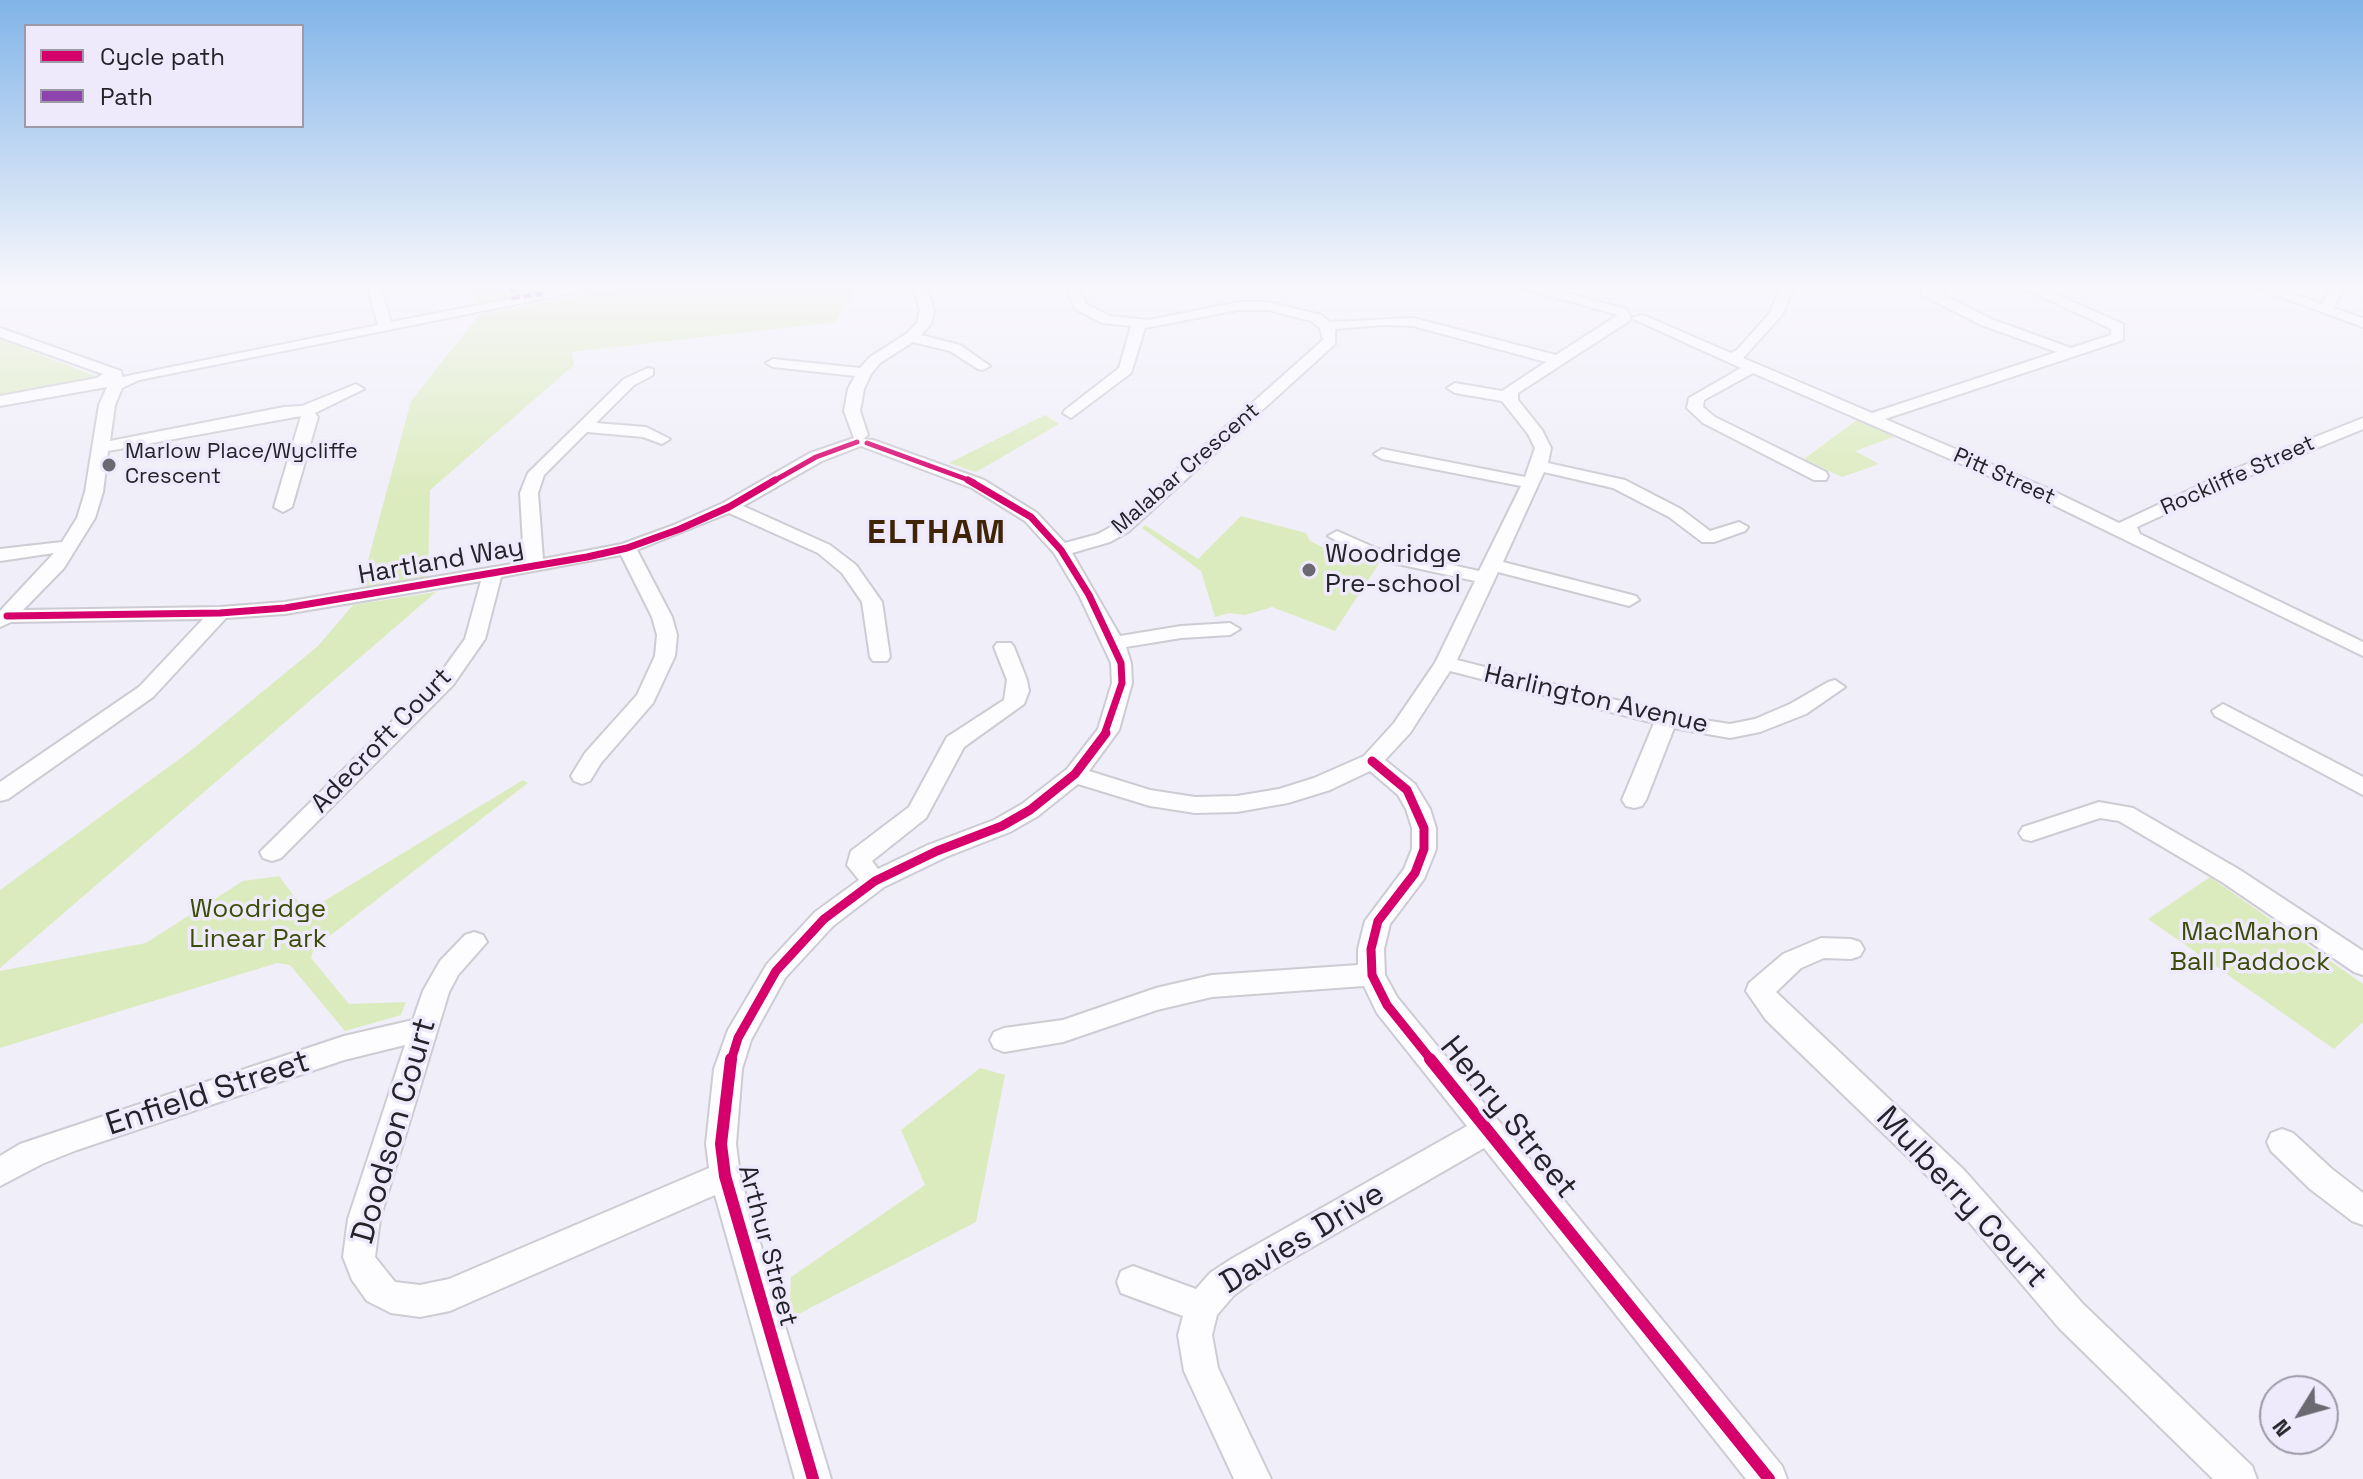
<!DOCTYPE html>
<html>
<head>
<meta charset="utf-8">
<style>
	body { margin:0 }
	#map { position:relative; width:2363px; height:1479px; overflow:hidden; background:#f0eef8; font-family:"Space Grotesk",sans-serif }
	canvas { display:block }
	.legend { position:absolute; left:24px; top:24px; width:280px; height:104px; box-sizing:border-box; background:#eeeafc; border:2px solid #9d9aa8; margin:0; padding:10px 14px; list-style:none; font-size:24px; color:#24232a }
	.legend li { display:flex; align-items:center; gap:16px; height:40px }
	.legend b { width:40px; border:2px solid #9d9aa8 }
	.north { position:absolute; left:2259px; top:1375px; width:80px; height:80px; box-sizing:border-box; background:#eeeafc; border:2px solid #9d9aa8; border-radius:50%; rotate:233deg; font-size:22px; font-weight:700; line-height:32px; text-align:center; color:#24232a }
	.north::after { content:''; display:block; margin:auto; width:28px; height:36px; background:#6b6a72; clip-path:polygon(50% 0,100% 100%,50% 72%,0 100%) }
</style>
</head>
<body>
<div id="map">
<canvas width="2363" height="1479"></canvas>
<ul class="legend">
<li><b style="height:10px;background:#d6006c"></b>Cycle path</li>
<li><b style="height:10px;background:#8e44ad"></b>Path</li>
</ul>
<div class="north">N</div>
</div>
<script>
const g = document.querySelector('canvas').getContext('2d');
g.lineJoin = 'round';
function fill(path, color) { g.fillStyle = color; g.fill(path, 'evenodd'); }
const toPath = rows => new Path2D(rows.map(r => 'M' + r).join(''));
function trace(path, color, width, dash) { g.strokeStyle = color; g.lineWidth = width; g.lineCap = dash ? 'butt' : 'round'; g.setLineDash(dash || []); g.stroke(path); }
function write(font, color, halo, rows, align = 'center') {
  g.font = font + ' "Space Grotesk",sans-serif'; g.lineWidth = 7; g.setLineDash([]); g.textBaseline = 'middle'; g.strokeStyle = halo; g.fillStyle = color; for (const [text, x, y, turn = 0] of rows) {
    g.save(); g.translate(x, y); g.rotate((+turn || 0) * Math.PI / 180); g.textAlign = isNaN(turn) ? turn : align; if (halo) g.strokeText(text, 0, 0); g.fillText(text, 0, 0); g.restore();
  }
}
fill(toPath([
	[466,285,532,285,542,292,477,304],
	[632,285,860,285,836,322,572,352,574,365,430,490,428,578,360,590,411,401,479,315],
	[0,339,90,374,96,377,0,394],
	[1045,415,1059,424,976,472,949,463],
	[1858,419,1896,436,1855,451,1879,464,1842,477,1804,459],
	[1241,516,1306,533,1310,541,1322,547,1380,562,1335,631,1272,607,1245,615,1229,613,1215,617,1201,571,1142,528,1145,525,1198,559],
	[436,592,0,968,0,890,189,752,318,646,353,605],
	[523,780,528,783,314,948,311,958,349,1004,406,1002,401,1015,345,1031,290,965,277,963,0,1048,0,971,146,943,243,881,279,876,306,912],
	[2210,877,2363,984,2363,1022,2334,1049,2148,919],
	[980,1068,1005,1075,976,1222,789,1319,791,1277,925,1185,901,1130]
]), '#dcebbe');
const minor = toPath([
	[367,285,380,285,391,322,583,285,612,285,139,380,122,388,115,405,110,441,284,407,302,406,356,384,364,389,315,413,318,417,292,507,283,512,274,507,301,416,108,451,103,492,95,518,64,568,23,610,220,607,285,602,524,562,520,493,528,473,624,379,648,368,653,369,653,375,634,385,596,423,646,427,670,439,662,444,643,437,587,432,544,475,538,493,543,559,622,544,674,525,723,503,810,453,854,438,844,411,848,389,855,376,773,367,766,363,773,359,860,368,870,357,906,334,917,323,920,310,913,285,926,285,934,310,931,324,921,335,960,345,990,366,983,370,978,369,950,351,913,342,880,363,871,374,864,389,860,411,868,435,863,439,873,440,984,480,1037,513,1065,543,1098,534,1116,524,1323,340,1320,328,1311,321,1268,310,1238,310,1145,328,1131,373,1071,418,1063,413,1065,410,1119,368,1131,326,1102,323,1075,309,1066,285,1079,285,1086,304,1110,316,1149,320,1238,302,1268,302,1321,315,1330,322,1413,318,1556,355,1618,315,1513,285,1536,285,1626,309,1631,318,1629,321,1518,393,1518,400,1542,430,1551,448,1548,463,1625,480,1681,509,1710,531,1739,522,1748,527,1745,531,1714,542,1702,542,1669,517,1613,488,1544,472,1503,562,1636,596,1639,600,1629,606,1498,572,1457,660,1684,717,1730,724,1755,719,1790,704,1828,682,1835,680,1845,687,1806,714,1760,732,1730,738,1674,728,1646,800,1642,806,1634,808,1626,806,1622,800,1654,723,1450,671,1410,733,1385,760,1415,784,1430,809,1436,828,1436,849,1424,879,1390,924,1384,949,1385,975,1397,997,1782,1466,1787,1479,1746,1479,1484,1148,1255,1280,1234,1295,1217,1315,1212,1335,1218,1368,1271,1479,1234,1479,1184,1371,1178,1335,1183,1316,1121,1293,1117,1282,1121,1271,1133,1266,1196,1289,1210,1273,1233,1258,1467,1126,1377,1013,1364,986,1212,997,1157,1010,1063,1042,1004,1052,994,1048,990,1040,994,1032,1004,1028,1063,1020,1156,988,1212,975,1358,965,1358,949,1365,921,1404,869,1412,849,1412,828,1406,809,1398,795,1370,771,1330,790,1288,803,1237,812,1195,813,1150,806,1078,784,1038,816,1010,832,946,857,884,887,833,926,785,978,751,1040,742,1069,736,1144,740,1176,831,1479,795,1479,715,1195,450,1311,420,1317,391,1313,367,1301,352,1280,343,1257,348,1219,405,1045,344,1060,77,1150,42,1164,0,1186,0,1156,20,1144,344,1036,413,1020,423,991,440,961,465,935,474,932,483,935,487,942,458,975,449,992,380,1219,375,1257,395,1282,420,1285,449,1279,709,1168,706,1144,714,1069,728,1030,767,964,815,912,859,880,847,865,851,851,909,807,947,737,1004,700,1007,680,994,647,997,643,1011,643,1014,647,1027,680,1029,691,1024,704,964,747,926,818,872,861,878,869,928,845,994,820,1022,804,1067,769,1098,729,1112,683,1111,663,1079,595,1054,553,1025,521,972,488,861,446,822,461,743,506,830,545,856,565,882,602,890,657,887,661,873,661,870,657,862,602,842,573,818,553,729,513,637,550,672,617,677,635,675,656,653,703,601,763,590,781,582,784,574,781,571,776,585,753,637,695,655,656,657,635,652,617,621,555,501,577,485,639,453,685,281,858,272,861,263,858,260,852,439,675,465,639,481,581,285,614,226,618,153,697,8,799,0,801,0,782,139,687,203,619,11,622,0,627,0,611,54,553,0,561,0,549,62,542,77,518,85,492,99,405,107,387,0,406,0,396,97,378,103,374,0,337,0,328,121,371,122,377,378,325,367,285],
	[1383,325,1413,326,1546,362,1502,391,1455,383,1447,388,1455,393,1502,401,1528,434,1535,448,1525,477,1382,449,1374,454,1382,459,1521,486,1479,571,1378,549,1337,531,1328,536,1366,557,1475,581,1435,663,1394,723,1364,756,1314,778,1279,789,1237,796,1195,797,1150,790,1089,771,1119,730,1132,683,1131,663,1126,647,1181,638,1230,635,1240,629,1230,623,1181,626,1120,636,1072,553,1110,542,1128,532,1335,344,1335,329,1383,325],
	[1782,285,1795,285,1782,315,1743,358,1872,413,2057,352,1981,325,1922,295,1922,289,1932,289,1991,319,2071,348,2111,335,2111,329,2017,285,2035,285,2123,324,2123,340,1885,419,2049,489,2119,523,2232,470,2363,418,2363,429,2244,478,2137,527,2140,534,2363,642,2363,656,2037,497,1753,373,1704,400,1703,407,1715,417,1826,472,1828,476,1826,480,1814,480,1703,423,1687,408,1689,398,1741,368,1631,318,1643,315,1731,353,1737,350,1769,314,1782,285],
	[2249,285,2269,285,2322,304,2332,285,2345,285,2334,308,2363,318,2363,327,2249,285],
	[2223,704,2363,777,2363,795,2215,716,2212,711,2223,704],
	[2099,802,2133,808,2240,870,2363,951,2363,975,2354,972,2222,882,2119,821,2100,818,2031,841,2023,839,2019,833,2023,827,2099,802],
	[1821,938,1851,939,1860,942,1864,949,1860,956,1851,959,1824,958,1801,968,1776,992,1964,1170,2083,1304,2252,1466,2257,1479,2213,1479,2059,1328,1942,1190,1766,1020,1746,991,1749,983,1783,954,1821,938],
	[2282,1129,2293,1133,2332,1169,2363,1193,2363,1225,2352,1221,2310,1189,2271,1151,2267,1142,2271,1133,2282,1129]
]);
trace(minor, '#cdcbd3', 4);
fill(minor, '#fdfcfe');
trace(toPath([
	[510,285,513,298,541,294,545,297]
]), '#8e44ad', 4, [8, 4]);
trace(toPath([
	[867,443,974,482],
	[772,482,816,457,857,442]
]), '#d6006c', 5);
trace(toPath([
	[968,480,1031,517,1061,550,1089,595,1121,663,1122,683,1104,735],
	[7,616,220,613,285,608,587,557,627,548,680,529,729,507,775,480]
]), '#d6006c', 7);
trace(toPath([
	[1372,761,1407,790,1424,828,1424,849,1415,873,1378,921,1371,949,1372,975,1387,1005,1432,1061],
	[731,1061,738,1038,776,971,824,919,875,881,937,851,1002,826,1030,810,1075,774,1106,733]
]), '#d6006c', 9);
trace(toPath([
	[731,1059,721,1144,725,1176,813,1479],
	[1430,1059,1769,1479]
]), '#d6006c', 12);
const sky = g.createLinearGradient(0, 0, 0, 493);
sky.addColorStop(0, '#81b4e8');
sky.addColorStop(0.58, '#f8f7fc');
sky.addColorStop(1, '#f8f7fc00');
g.fillStyle = sky;
g.fillRect(0, 0, 2363, 493);
for (const [x, y, r, color] of [
	[109,465,8,"#6b6a72"],
	[1309,570,8,"#6b6a72"]
]) { const dot = new Path2D(); dot.arc(x, y, r, 0, 2 * Math.PI); g.fillStyle = color; g.fill(dot); trace(dot, '#eeeafc', 3); }
write('22px', '#24232a', '#eeeafc', [
	["Marlow Place/Wycliffe",125,452],
	["Crescent",125,477]
], 'left');
write('22px', '#24232a', '#eeeafc', [
	["Malabar Crescent",1186,469,-41],
	["Rockliffe Street",2238,476,-24],
	["Pitt Street",2004,477,24]
]);
write('26px', '#24232a', '#eeeafc', [
	["Woodridge",1325,555],
	["Pre-school",1325,585]
], 'left');
write('26px', '#24232a', '#eeeafc', [
	["Hartland Way",441,562,-10],
	["Harlington Avenue",1596,700,13],
	["Adecroft Court",382,741,-46],
	["Arthur Street",767,1246,75]
]);
write('26px', '#3b4c06', '#eeeafc', [
	["Woodridge",258,910],
	["Linear Park",258,940],
	["MacMahon",2250,933],
	["Ball Paddock",2250,963]
]);
write('32px', '#24232a', '#eeeafc', [
	["Enfield Street",208,1094,-18],
	["Henry Street",1508,1118,51],
	["Doodson Court",395,1131,-74],
	["Mulberry Court",1961,1198,47],
	["Davies Drive",1303,1239,-31]
]);
g.letterSpacing = '2px';
write('bold 34px', '#3f2405', '#eeeafc', [
	["ELTHAM",937,534]
]);
g.letterSpacing = '0px';
</script>
</body>
</html>
